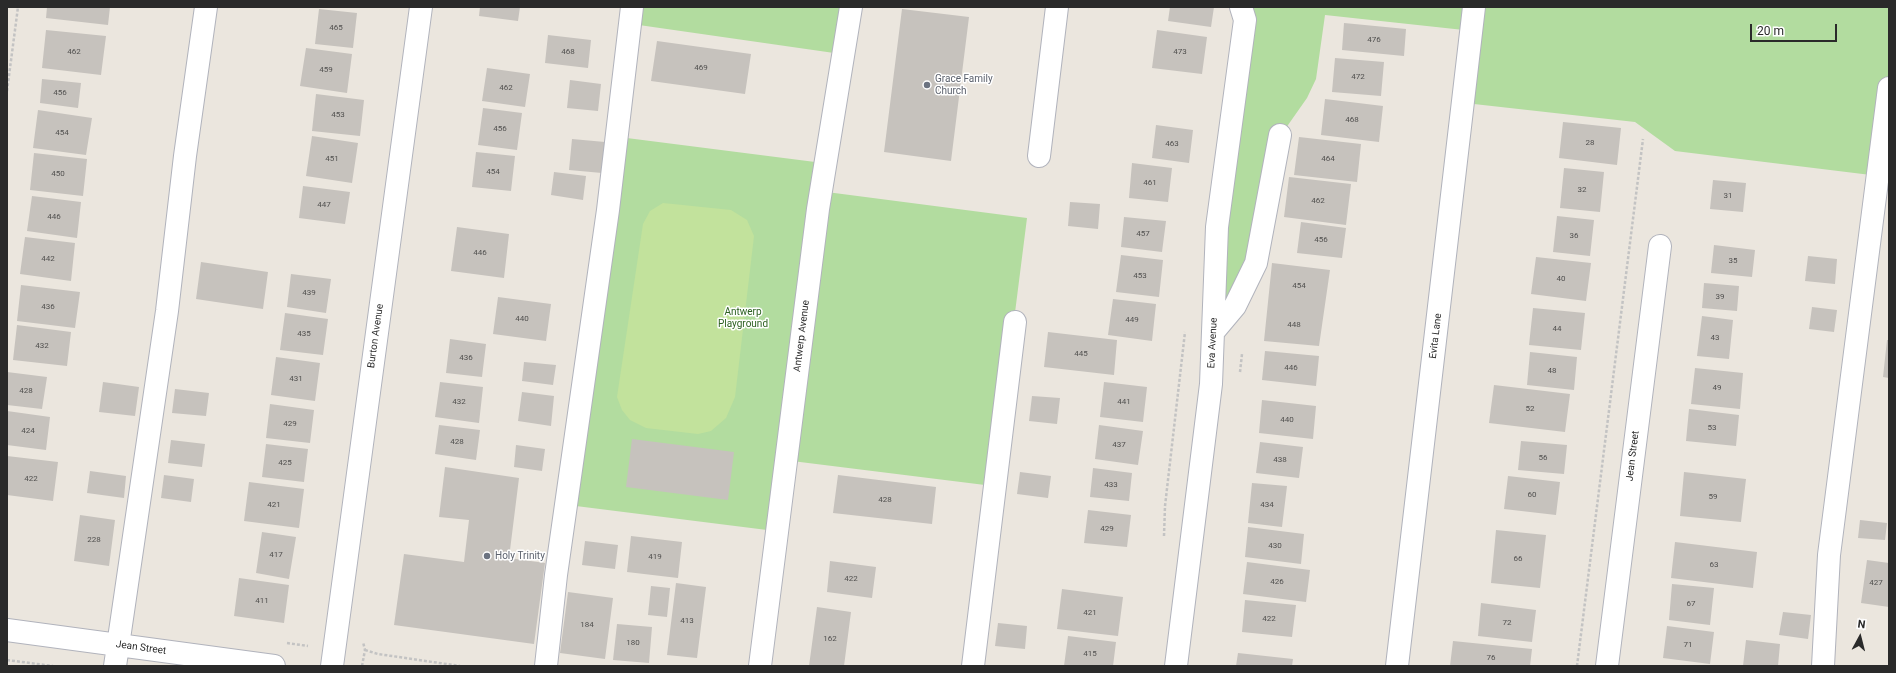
<!DOCTYPE html>
<html>
<head>
<meta charset="utf-8">
<style>
	body { margin:0 }
	#map { position:relative; width:1896px; height:673px; overflow:hidden; background:#ebe6de; font-family:Roboto,sans-serif }
	canvas { display:block }
	.frame { position:absolute; inset:0; border:8px solid #2a2a2a; pointer-events:none }
	.north { position:absolute; left:1840px; top:617px; width:40px; height:40px; -webkit-text-stroke:3px #fff; paint-order:stroke; rotate:7deg; font-size:11px; font-weight:700; line-height:16px; text-align:center; color:#2a2a2a }
	.north::after { content:''; display:block; margin:auto; width:14px; height:18px; background:#2a2a2a; clip-path:polygon(50% 0,100% 100%,50% 72%,0 100%) }
	.scale { position:absolute; left:1750px; top:24px; width:87px; height:18px; box-sizing:border-box; border:2px solid #2a2a2a; border-top:0; padding-left:5px; font-size:12px; line-height:14px; white-space:nowrap; color:#2a2a2a; -webkit-text-stroke:3px #fff; paint-order:stroke }
</style>
</head>
<body>
<div id="map">
<canvas width="1896" height="673"></canvas>
<div class="frame"></div>
<div class="north">N</div>
<div class="scale">20 m</div>
</div>
<script>
const g = document.querySelector('canvas').getContext('2d');
g.lineJoin = 'round';
function fill(path, color) { g.fillStyle = color; g.fill(path, 'evenodd'); }
const toPath = rows => new Path2D(rows.map(r => 'M' + r).join(''));
function trace(path, color, width, dash) { g.strokeStyle = color; g.lineWidth = width; g.lineCap = dash ? 'butt' : 'round'; g.setLineDash(dash || []); g.stroke(path); }
function write(font, color, halo, rows, align = 'center') {
  g.font = font + ' Roboto,sans-serif'; g.lineWidth = 3; g.setLineDash([]); g.textBaseline = 'middle'; g.strokeStyle = halo; g.fillStyle = color; for (const [text, x, y, turn = 0] of rows) {
    g.save(); g.translate(x, y); g.rotate((+turn || 0) * Math.PI / 180); g.textAlign = isNaN(turn) ? turn : align; if (halo) g.strokeText(text, 0, 0); g.fillText(text, 0, 0); g.restore();
  }
}
fill(toPath([
	[634,7,848,7,841,54,632,24],
	[1250,7,1889,7,1889,97,1879,176,1675,151,1635,122,1465,103,1473,31,1325,15,1316,79,1307,98,1281,135,1258,264,1216,332],
	[619,137,823,163,819,191,1027,218,993,486,784,460,775,531,568,505]
]), '#b2dc9f');
fill(toPath([
	[663,203,731,210,747,220,754,236,735,397,726,418,711,431,698,434,646,428,630,420,622,410,617,397,643,224,650,211]
]), '#c2e29c');
fill(toPath([
	[47,7,110,7,108,25,46,18],
	[480,7,520,7,518,21,479,16],
	[1170,7,1214,7,1211,27,1168,21],
	[319,9,357,13,353,48,315,44],
	[902,9,969,17,951,161,884,152],
	[1344,23,1406,29,1404,56,1342,50],
	[46,30,106,36,101,75,42,68],
	[1157,30,1207,37,1202,74,1152,68],
	[548,35,591,40,588,68,545,63],
	[657,41,751,54,745,94,651,81],
	[306,48,352,54,347,93,300,86],
	[1335,58,1384,62,1381,96,1332,92],
	[487,68,530,74,525,107,482,101],
	[42,79,81,83,78,108,40,103],
	[570,80,601,84,598,111,567,108],
	[316,94,364,100,360,136,312,131],
	[1325,99,1383,106,1379,142,1321,135],
	[483,108,522,113,517,150,478,145],
	[38,110,92,118,86,155,33,148],
	[1563,122,1621,128,1617,165,1559,158],
	[1156,125,1193,130,1189,163,1152,158],
	[312,136,358,143,352,183,306,176],
	[1299,137,1361,144,1357,182,1294,175],
	[572,139,605,142,602,173,569,170],
	[476,152,515,156,511,191,472,187],
	[34,153,87,159,83,196,30,190],
	[1132,163,1172,168,1168,202,1129,198],
	[1564,168,1604,172,1600,212,1560,208],
	[554,172,586,176,583,200,551,195],
	[1289,177,1351,184,1346,225,1284,217],
	[1713,180,1746,183,1743,212,1710,209],
	[303,186,350,192,345,224,299,218],
	[32,196,81,202,77,238,27,231],
	[1070,202,1100,204,1098,229,1068,226],
	[1557,216,1594,220,1590,256,1553,252],
	[1124,217,1166,221,1162,252,1121,247],
	[1301,222,1346,228,1342,258,1297,253],
	[457,227,509,234,504,278,451,271],
	[25,237,75,243,71,281,20,274],
	[1714,245,1755,250,1752,277,1711,273],
	[1121,255,1163,260,1159,297,1116,292],
	[1808,256,1837,259,1835,284,1805,281],
	[1536,257,1591,263,1586,301,1531,294],
	[201,262,268,272,263,309,196,299],
	[1272,263,1330,270,1319,346,1264,341],
	[291,274,331,279,326,313,287,307],
	[1704,283,1739,286,1737,311,1702,308],
	[21,285,80,292,75,328,17,321],
	[498,297,551,304,546,341,493,334],
	[1113,299,1156,304,1152,341,1108,335],
	[1812,307,1837,310,1834,332,1809,329],
	[1533,308,1585,313,1581,350,1529,345],
	[285,313,328,319,323,355,280,350],
	[1702,316,1733,320,1729,359,1697,356],
	[17,325,71,332,67,366,13,360],
	[1048,332,1117,340,1114,375,1044,367],
	[450,339,486,344,482,377,446,373],
	[1887,340,1889,340,1889,378,1883,377],
	[1265,351,1319,356,1316,386,1262,380],
	[1530,352,1577,357,1574,390,1527,385],
	[276,357,320,363,315,401,271,395],
	[524,362,556,365,553,385,522,381],
	[1695,368,1743,373,1740,409,1691,404],
	[7,372,47,377,42,409,7,405],
	[103,382,139,387,135,416,99,412],
	[440,382,483,387,479,423,435,417],
	[1104,382,1147,387,1143,422,1100,417],
	[1494,385,1570,394,1565,432,1489,423],
	[175,389,209,393,206,416,172,413],
	[522,392,554,396,551,426,518,421],
	[1032,396,1060,398,1057,424,1029,421],
	[1262,400,1316,406,1313,439,1259,433],
	[270,404,314,410,310,443,266,438],
	[1689,409,1739,415,1736,446,1686,441],
	[7,411,50,417,46,450,7,445],
	[439,425,480,430,476,460,435,454],
	[1099,425,1143,431,1138,465,1095,459],
	[632,439,734,452,728,500,626,487],
	[171,440,205,444,202,467,168,463],
	[1521,441,1567,445,1564,474,1518,470],
	[1260,442,1303,447,1299,478,1256,473],
	[266,444,308,449,304,482,262,477],
	[516,445,545,449,542,471,514,467],
	[7,456,58,462,53,501,7,495],
	[445,467,519,478,509,558,545,563,534,644,394,625,404,554,464,562,469,520,439,517],
	[1093,468,1132,473,1129,501,1090,497],
	[90,471,126,476,124,498,87,493],
	[1020,472,1051,476,1048,498,1017,494],
	[1684,472,1746,479,1741,522,1680,516],
	[164,475,194,479,191,502,161,498],
	[838,475,936,487,932,524,833,513],
	[1508,476,1560,482,1556,515,1504,509],
	[249,482,304,489,299,528,244,521],
	[1252,483,1287,486,1282,527,1248,523],
	[1088,510,1131,515,1127,547,1084,543],
	[80,515,115,520,109,566,74,561],
	[1860,520,1887,523,1885,540,1858,538],
	[1248,527,1304,534,1301,564,1245,557],
	[1496,530,1546,535,1540,588,1491,583],
	[262,532,296,537,289,579,256,573],
	[631,536,682,542,678,578,627,572],
	[585,541,618,545,615,569,582,565],
	[1675,542,1757,552,1753,588,1671,578],
	[1867,560,1889,563,1889,607,1861,603],
	[830,561,876,567,872,598,827,592],
	[1247,562,1310,570,1306,602,1243,594],
	[239,578,289,585,284,623,234,616],
	[676,583,706,587,697,658,667,655],
	[1672,584,1714,588,1710,625,1669,620],
	[651,586,670,588,667,617,648,615],
	[1062,589,1123,597,1118,636,1057,629],
	[568,592,613,598,605,659,560,653],
	[1245,600,1296,605,1292,637,1242,632],
	[1481,603,1536,610,1532,642,1478,636],
	[817,607,851,612,844,666,809,666],
	[1783,612,1811,615,1808,639,1779,635],
	[998,623,1027,626,1025,649,995,646],
	[617,624,652,627,649,663,613,660],
	[1667,626,1714,632,1710,664,1663,658],
	[1068,636,1116,642,1113,666,1064,666],
	[1746,640,1780,644,1778,666,1743,666],
	[1453,641,1532,649,1530,666,1450,666],
	[1238,653,1293,659,1292,666,1236,666]
]), '#c6c2bd');
const minor = toPath([
	[1039,156,1057,7],
	[1214,331,1235,306,1256,263,1280,135],
	[7,630,274,666],
	[115,666,167,311,185,156,206,7],
	[332,666,421,7],
	[546,666,556,575,608,210,632,7],
	[760,666,818,209,851,7],
	[973,666,1015,322],
	[1176,666,1211,384,1217,227,1245,20,1241,7],
	[1397,666,1474,7],
	[1607,666,1660,246],
	[1823,666,1829,555,1889,88]
]);
trace(minor, '#b1b3bc', 24);
trace(toPath([
	[7,91,18,7],
	[1240,372,1242,354],
	[1164,536,1165,506,1185,332],
	[287,643,308,646],
	[365,650,378,654,460,666],
	[7,660,53,666],
	[362,666,365,650,363,642],
	[1577,666,1643,139]
]), '#c3c3c3', 2.5, [3, 2]);
trace(minor, '#fff', 22);
for (const [x, y, r, color] of [
	[927,85,4,"#6b7280"],
	[487,556,4,"#6b7280"]
]) { const dot = new Path2D(); dot.arc(x, y, r, 0, 2 * Math.PI); g.fillStyle = color; g.fill(dot); trace(dot, '#fff', 1.5); }
write('8px', '#51504f', null, [
	["465",336,28],
	["476",1374,40],
	["462",74,52],
	["468",568,52],
	["473",1180,52],
	["469",701,68],
	["459",326,70],
	["472",1358,77],
	["462",506,88],
	["456",60,93],
	["453",338,115],
	["468",1352,120],
	["456",500,129],
	["454",62,133],
	["28",1590,143],
	["463",1172,144],
	["451",332,159],
	["464",1328,159],
	["454",493,172],
	["450",58,174],
	["461",1150,183],
	["32",1582,190],
	["31",1728,196],
	["462",1318,201],
	["447",324,205],
	["446",54,217],
	["457",1143,234],
	["36",1574,236],
	["456",1321,240],
	["446",480,253],
	["442",48,259],
	["35",1733,261],
	["453",1140,276],
	["40",1561,279],
	["454",1299,286],
	["439",309,293],
	["39",1720,297],
	["436",48,307],
	["440",522,319],
	["449",1132,320],
	["448",1294,325],
	["44",1557,329],
	["435",304,334],
	["43",1715,338],
	["432",42,346],
	["445",1081,354],
	["436",466,358],
	["446",1291,368],
	["48",1552,371],
	["431",296,379],
	["49",1717,388],
	["428",26,391],
	["432",459,402],
	["441",1124,402],
	["52",1530,409],
	["440",1287,420],
	["429",290,424],
	["53",1712,428],
	["424",28,431],
	["428",457,442],
	["437",1119,445],
	["56",1543,458],
	["438",1280,460],
	["425",285,463],
	["422",31,479],
	["433",1111,485],
	["60",1532,495],
	["59",1713,497],
	["428",885,500],
	["421",274,505],
	["434",1267,505],
	["429",1107,529],
	["228",94,540],
	["430",1275,546],
	["417",276,555],
	["419",655,557],
	["66",1518,559],
	["63",1714,565],
	["422",851,579],
	["426",1277,582],
	["427",1876,583],
	["411",262,601],
	["67",1691,604],
	["421",1090,613],
	["422",1269,619],
	["413",687,621],
	["72",1507,623],
	["184",587,625],
	["162",830,639],
	["180",633,643],
	["71",1688,645],
	["415",1090,654],
	["76",1491,658]
]);
write('10px', '#5b616d', '#fff', [
	["Grace Family",935,79],
	["Church",935,91],
	["Holy Trinity",495,556]
], 'left');
write('10px', '#2c6021', '#fff', [
	["Antwerp",743,312],
	["Playground",743,324]
]);
write('10px', '#2a2a2a', '#fff', [
	["Burton Avenue",376,336,-82],
	["Antwerp Avenue",802,336,-83],
	["Evita Lane",1436,336,-83],
	["Eva Avenue",1213,343,-87],
	["Jean Street",1633,456,-83],
	["Jean Street",141,648,8]
]);
</script>
</body>
</html>
